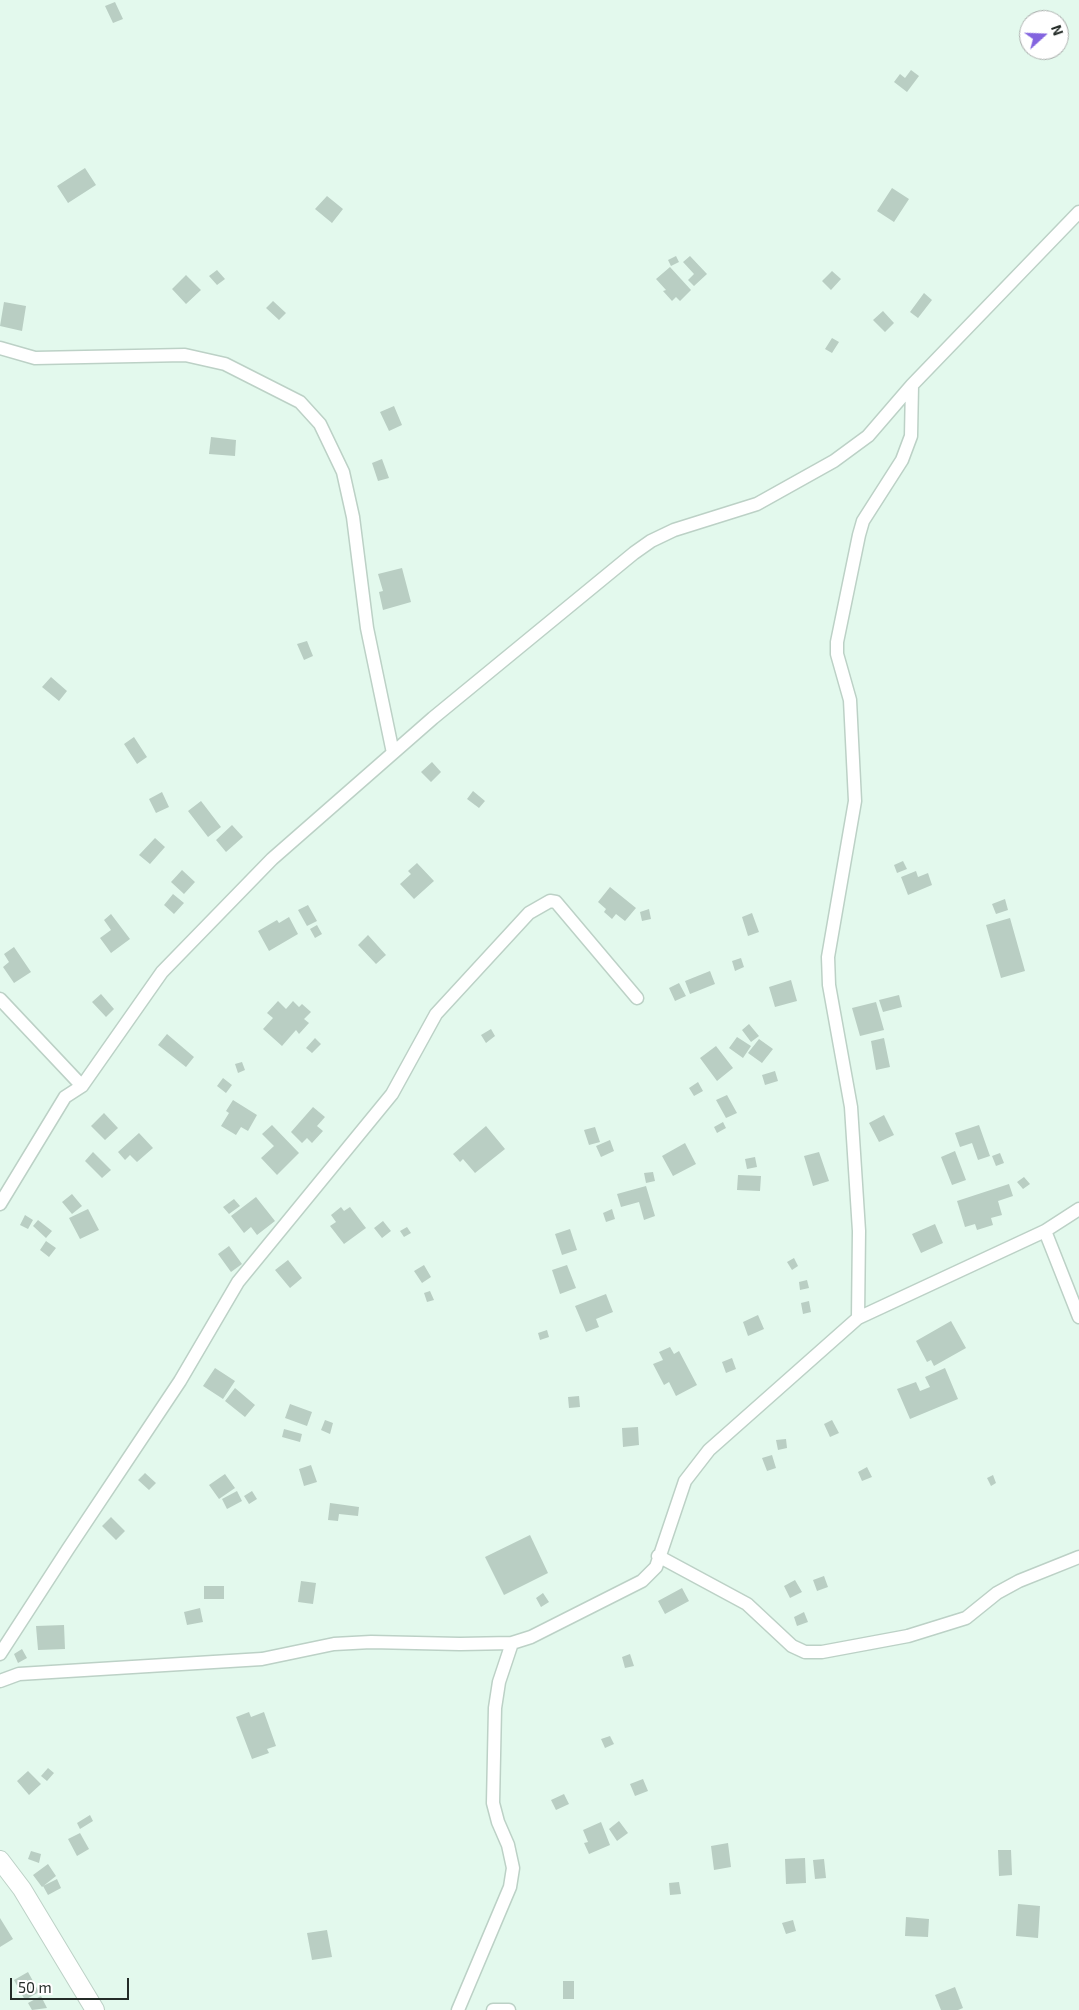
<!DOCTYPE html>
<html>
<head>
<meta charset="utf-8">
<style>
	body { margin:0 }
	#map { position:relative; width:1079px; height:2010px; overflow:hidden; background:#e3f9ed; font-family:"Exo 2",sans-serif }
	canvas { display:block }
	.north { position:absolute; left:1019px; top:10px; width:50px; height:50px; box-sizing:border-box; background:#fff; border:1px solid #a7aba9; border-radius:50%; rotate:70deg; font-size:14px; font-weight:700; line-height:20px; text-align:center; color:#242c28 }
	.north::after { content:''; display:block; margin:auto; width:18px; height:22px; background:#8364df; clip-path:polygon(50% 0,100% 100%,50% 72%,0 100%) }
	.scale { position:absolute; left:10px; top:1978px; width:119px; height:22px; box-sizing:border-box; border:2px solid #242c28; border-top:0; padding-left:6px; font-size:15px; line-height:18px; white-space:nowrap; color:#242c28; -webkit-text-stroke:4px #fff; paint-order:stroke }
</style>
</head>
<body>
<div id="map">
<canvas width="1079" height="2010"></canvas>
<div class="north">N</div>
<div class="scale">50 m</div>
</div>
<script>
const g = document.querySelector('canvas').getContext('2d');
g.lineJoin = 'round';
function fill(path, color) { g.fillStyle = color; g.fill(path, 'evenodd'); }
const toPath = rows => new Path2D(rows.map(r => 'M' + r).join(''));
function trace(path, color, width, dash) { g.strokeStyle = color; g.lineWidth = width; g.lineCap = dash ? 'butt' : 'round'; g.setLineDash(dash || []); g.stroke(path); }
fill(toPath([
	[115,2,123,19,113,23,105,6],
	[911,70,919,76,907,92,894,82,900,74,905,78],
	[85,168,96,185,68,203,57,186],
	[892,188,909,199,894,222,877,211],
	[327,196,343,209,332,223,315,209],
	[676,256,679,262,671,266,668,260],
	[690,256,707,274,694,286,688,280,694,274,683,262],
	[670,267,691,290,680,301,676,297,672,301,663,291,666,290,656,279],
	[217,270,225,279,217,285,209,276],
	[832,271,841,279,831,290,822,281],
	[186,275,201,290,186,304,172,289],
	[924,293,932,300,918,318,910,312],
	[273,301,286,313,279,320,266,308],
	[4,302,26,306,22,331,0,326],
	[883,311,894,323,885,332,873,320],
	[832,338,839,342,832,353,825,349],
	[394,406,402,425,389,431,380,412],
	[211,437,236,440,235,456,209,454],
	[382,459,389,478,378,481,372,463],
	[402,568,411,602,383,610,379,592,383,591,378,574],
	[307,641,313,656,304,660,297,644],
	[51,677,67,691,59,701,42,687],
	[134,737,147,757,137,764,124,744],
	[432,762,441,772,431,782,421,772],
	[473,791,485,801,479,808,467,799],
	[162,792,169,807,156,813,149,799],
	[201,801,221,827,208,837,188,811],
	[232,825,243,837,226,852,216,840],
	[155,838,165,847,150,864,139,855],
	[903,861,907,869,897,873,894,865],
	[417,863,434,881,414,899,400,884,411,874,408,871],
	[182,870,195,882,184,894,171,882],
	[916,871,918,877,928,873,932,885,908,895,901,877],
	[610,887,636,908,625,921,616,914,612,919,604,912,606,909,598,902],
	[173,894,184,903,174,914,164,905],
	[1005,899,1008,910,996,914,992,904],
	[308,905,317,921,307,926,298,910],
	[649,909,651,919,642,921,640,912],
	[752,913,759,932,748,936,742,917],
	[111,914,130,939,111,953,100,938,111,930,104,920],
	[289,917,298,934,269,951,258,931,277,920,279,923],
	[1010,918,1025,971,1001,978,986,925],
	[317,925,322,934,315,938,310,929],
	[368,935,386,955,376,964,358,945],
	[14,947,31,972,14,983,3,967,9,962,4,954],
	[741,958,744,967,735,971,732,961],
	[710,971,715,984,690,994,685,981],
	[791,980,797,1001,775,1007,769,987],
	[679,983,686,996,675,1001,669,988],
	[101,994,114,1009,106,1017,92,1002],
	[899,995,902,1007,883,1012,879,1000],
	[278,1001,286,1009,293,1001,299,1007,302,1004,311,1012,304,1019,309,1023,299,1034,296,1030,282,1046,263,1029,273,1018,267,1013],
	[876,1002,884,1030,860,1036,852,1008],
	[749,1024,759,1036,751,1042,742,1030],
	[491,1029,495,1036,486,1043,481,1035],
	[167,1034,194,1057,186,1067,158,1045],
	[737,1037,751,1046,743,1058,729,1048],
	[315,1038,321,1044,312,1053,306,1048],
	[884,1038,890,1067,876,1070,871,1041],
	[759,1039,773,1049,762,1063,748,1053],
	[716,1046,733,1068,717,1081,700,1058],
	[242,1062,245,1070,238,1073,235,1064],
	[775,1071,778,1081,765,1085,762,1075],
	[223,1078,232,1085,226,1093,217,1086],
	[698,1082,703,1091,694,1096,689,1088],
	[727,1095,737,1113,726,1118,716,1100],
	[233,1100,257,1115,248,1131,241,1127,236,1135,221,1126,229,1113,226,1111],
	[313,1107,325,1117,317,1126,323,1131,312,1143,307,1138,302,1143,291,1132],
	[104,1113,118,1128,105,1140,91,1126],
	[884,1115,894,1135,879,1142,869,1123],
	[723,1122,726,1128,717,1133,714,1127],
	[272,1125,299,1153,277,1175,261,1158,274,1146,262,1134],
	[979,1125,990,1156,978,1160,972,1143,960,1147,955,1133],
	[486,1126,505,1149,475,1173,463,1159,460,1162,453,1154],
	[595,1127,600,1142,589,1145,584,1130],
	[139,1133,153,1148,137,1162,130,1155,125,1160,118,1152],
	[610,1140,614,1151,601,1157,596,1146],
	[685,1143,696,1164,673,1176,662,1156],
	[955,1151,966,1180,952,1185,941,1157],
	[93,1152,111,1170,102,1178,85,1161],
	[819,1152,829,1181,813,1186,804,1156],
	[1000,1153,1004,1163,996,1166,992,1156],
	[755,1157,757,1167,747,1169,745,1159],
	[653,1172,655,1181,646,1183,644,1173],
	[738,1175,761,1176,760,1191,737,1190],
	[1024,1177,1030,1184,1023,1189,1017,1182],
	[1009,1184,1013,1196,998,1201,1002,1215,991,1218,993,1225,977,1230,975,1224,965,1227,957,1201],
	[646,1186,655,1216,644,1220,639,1202,621,1207,617,1194],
	[72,1194,82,1206,72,1214,62,1202],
	[256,1197,275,1221,257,1235,251,1227,244,1233,231,1216],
	[234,1199,240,1206,229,1214,223,1207],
	[341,1207,344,1211,350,1207,366,1228,344,1244,330,1226,336,1222,331,1215],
	[88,1209,99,1230,80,1239,69,1218],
	[612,1209,615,1219,606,1222,603,1213],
	[25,1215,33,1220,28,1229,20,1225],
	[38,1220,52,1231,46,1238,33,1226],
	[383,1221,391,1231,382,1238,374,1228],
	[935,1224,943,1243,921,1253,912,1234],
	[407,1227,411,1233,404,1237,400,1231],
	[570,1229,577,1250,562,1255,555,1234],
	[46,1241,56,1248,49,1257,40,1250],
	[229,1246,242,1264,231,1272,218,1254],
	[794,1258,798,1266,792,1270,787,1262],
	[288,1260,302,1278,290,1288,275,1270],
	[424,1265,431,1277,422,1283,414,1271],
	[567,1265,576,1288,560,1294,552,1270],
	[807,1280,809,1288,800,1290,799,1282],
	[430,1291,434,1300,427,1302,424,1293],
	[606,1294,613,1312,596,1319,599,1327,586,1332,575,1306],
	[809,1301,811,1312,803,1314,801,1303],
	[758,1315,764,1329,748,1336,743,1322],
	[951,1321,966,1348,934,1366,931,1360,927,1362,916,1341],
	[547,1330,549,1337,540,1340,538,1333],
	[670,1347,674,1354,679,1351,697,1385,676,1396,669,1382,664,1385,653,1364,663,1360,659,1352],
	[732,1358,736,1369,726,1373,722,1362],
	[215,1368,235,1381,223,1399,203,1386],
	[945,1368,958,1399,910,1419,897,1389,916,1382,920,1391,930,1387,925,1377],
	[235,1388,255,1405,245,1417,225,1401],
	[579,1396,580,1407,569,1408,568,1397],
	[290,1404,312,1412,307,1426,285,1418],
	[325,1420,333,1423,330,1434,321,1430],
	[832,1420,839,1433,830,1437,824,1424],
	[638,1427,639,1445,623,1447,622,1428],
	[284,1429,302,1434,300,1442,282,1437],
	[786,1439,787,1448,778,1450,776,1440],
	[772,1455,776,1468,767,1471,762,1458],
	[311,1465,317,1482,304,1486,299,1469],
	[867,1467,872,1477,862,1481,858,1472],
	[145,1473,156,1483,149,1490,138,1480],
	[225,1474,235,1488,219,1499,209,1485],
	[993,1475,996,1483,991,1486,987,1478],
	[237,1491,242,1501,227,1509,222,1499],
	[252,1491,257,1499,249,1504,244,1496],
	[330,1503,359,1507,358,1516,339,1514,338,1521,328,1520],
	[111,1517,125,1531,116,1540,102,1526],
	[530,1535,548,1573,504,1595,485,1557],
	[824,1576,828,1587,817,1591,813,1580],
	[795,1580,802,1592,790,1598,784,1586],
	[301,1581,316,1583,313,1604,298,1602],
	[204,1586,224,1586,224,1599,204,1599],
	[682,1588,689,1601,665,1614,658,1601],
	[543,1593,549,1602,541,1607,536,1598],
	[200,1608,203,1622,187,1625,184,1612],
	[804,1612,808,1622,797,1626,794,1617],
	[64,1625,65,1649,38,1650,36,1626],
	[22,1649,27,1658,18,1663,14,1654],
	[630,1654,634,1666,625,1668,622,1657],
	[249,1712,251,1717,264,1712,276,1746,267,1749,269,1753,252,1759,236,1717],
	[610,1736,614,1744,605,1748,601,1739],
	[48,1768,54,1773,47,1781,41,1776],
	[28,1771,41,1784,29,1795,17,1781],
	[643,1779,648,1791,635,1796,630,1784],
	[564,1794,569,1804,556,1810,551,1800],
	[90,1815,93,1821,80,1829,77,1823],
	[619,1821,628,1833,617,1841,609,1829],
	[601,1822,610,1845,589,1854,584,1843,588,1842,583,1830],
	[80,1833,89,1849,77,1856,68,1839],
	[728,1843,731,1867,714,1870,711,1846],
	[998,1850,1011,1850,1012,1875,999,1876],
	[31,1851,41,1854,39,1863,28,1859],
	[805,1858,806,1883,786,1884,785,1859],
	[824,1859,826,1878,815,1879,813,1860],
	[48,1864,56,1876,42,1887,33,1875],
	[57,1879,61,1888,48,1895,43,1886],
	[679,1882,681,1894,670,1895,669,1883],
	[1018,1904,1040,1906,1038,1938,1016,1936],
	[906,1917,929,1919,928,1937,905,1936],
	[0,1918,13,1939,0,1947],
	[793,1920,796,1931,786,1934,782,1923],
	[327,1930,332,1957,312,1960,307,1933],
	[28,1972,39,1992,25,2000,14,1980],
	[563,1981,574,1981,574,1999,563,1999],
	[955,1987,963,2008,958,2010,941,2010,935,1995],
	[41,1996,47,2008,32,2010,28,2003]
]), '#b9cec3');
const street = toPath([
	[0,348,35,358,185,355,225,364,300,402,320,424,343,472,353,517,367,628,393,753],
	[0,999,82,1086],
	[0,1204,65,1097,82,1086,162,972,272,859,433,718,634,553,651,541,674,530,757,504,834,461,868,436,912,385,1079,212],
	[1045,1231,1079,1317],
	[858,1318,859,1231,851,1107,829,985,828,957,855,801,850,700,837,654,837,642,859,535,863,521,902,460,911,436,912,385],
	[658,1556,747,1604,792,1646,805,1652,822,1652,908,1636,966,1618,997,1593,1019,1581,1079,1557],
	[0,1654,68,1549,180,1381,238,1282,392,1094,436,1014,529,913,550,901,556,902,637,998],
	[0,1681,19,1674,262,1659,334,1644,371,1642,460,1644,512,1643,531,1637,642,1581,656,1567,685,1481,709,1450,858,1318,1045,1231,1079,1209],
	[458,2010,510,1887,513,1868,508,1845,498,1822,493,1803,495,1708,499,1682,512,1643],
	[493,2010,509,2010]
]);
const secondary = toPath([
	[0,1860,22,1889,95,2010]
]);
trace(street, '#bcd1c6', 15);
trace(secondary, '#bcd1c6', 20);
trace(street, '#fff', 12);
trace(secondary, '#fff', 18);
</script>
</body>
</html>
